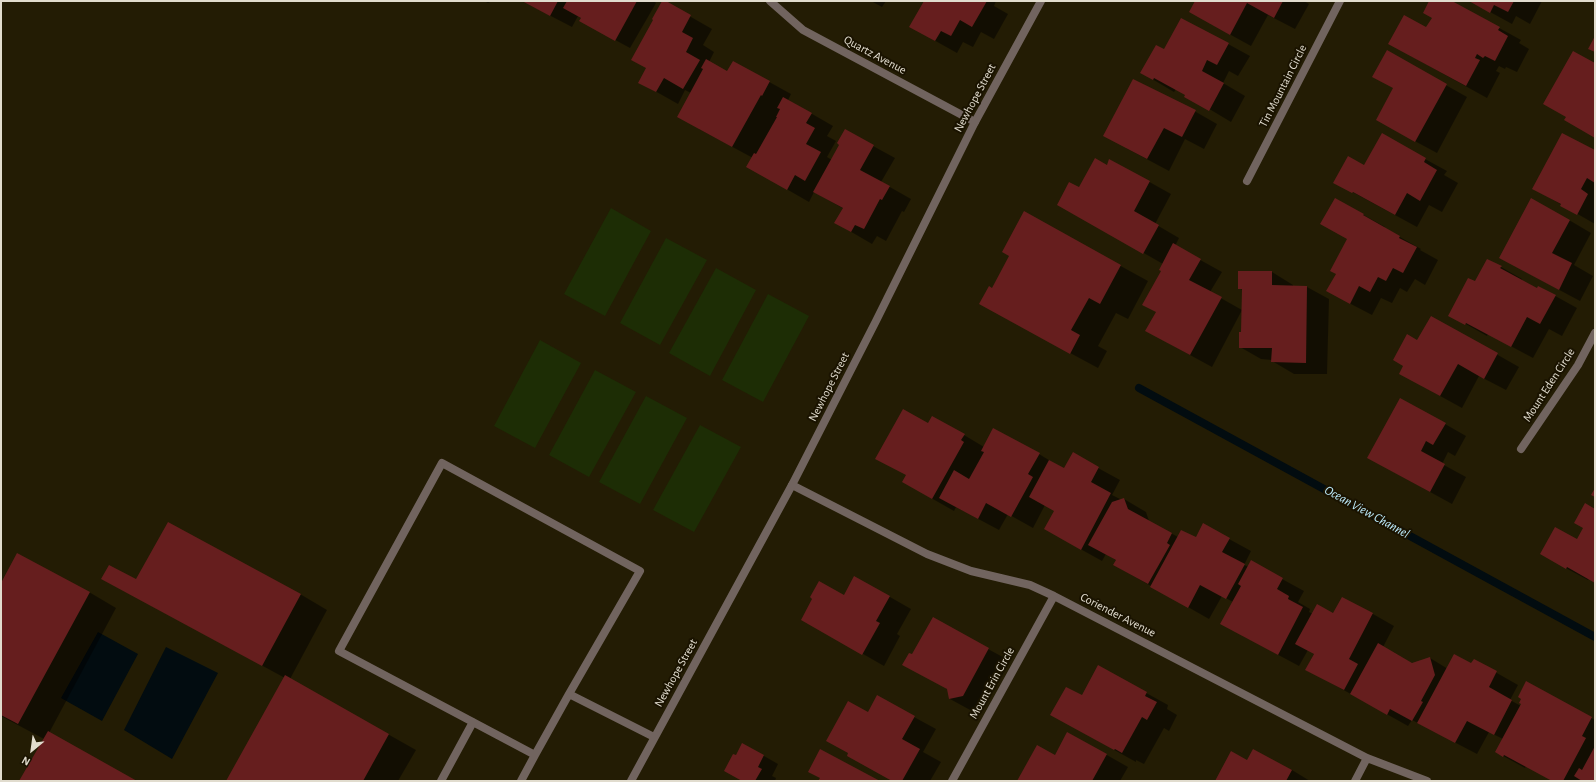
<!DOCTYPE html>
<html>
<head>
<meta charset="utf-8">
<style>
	body { margin:0 }
	#map { position:relative; width:1596px; height:782px; overflow:hidden; background:#231c04; font-family:"Alegreya Sans",sans-serif }
	canvas { display:block }
	.frame { position:absolute; inset:0; border:2px solid #e1dcce; pointer-events:none }
	.north { position:absolute; left:12px; top:730px; width:40px; height:40px; -webkit-text-stroke:3px #1a1300; paint-order:stroke; rotate:209deg; font-size:11px; font-weight:700; line-height:16px; text-align:center; color:#e1dcce }
	.north::after { content:''; display:block; margin:auto; width:14px; height:18px; background:#e1dcce; clip-path:polygon(50% 0,100% 100%,50% 72%,0 100%) }
</style>
</head>
<body>
<div id="map">
<canvas width="1596" height="782"></canvas>
<div class="frame"></div>
<div class="north">N</div>
</div>
<script>
const g = document.querySelector('canvas').getContext('2d');
g.lineJoin = 'round';
function fill(path, color) { g.fillStyle = color; g.fill(path, 'evenodd'); }
const toPath = rows => new Path2D(rows.map(r => 'M' + r).join(''));
function trace(path, color, width, dash) { g.strokeStyle = color; g.lineWidth = width; g.lineCap = dash ? 'butt' : 'round'; g.setLineDash(dash || []); g.stroke(path); }
function write(font, color, halo, rows, align = 'center') {
  g.font = font + ' "Alegreya Sans",sans-serif'; g.lineWidth = 4; g.setLineDash([]); g.textBaseline = 'middle'; g.strokeStyle = halo; g.fillStyle = color; for (const [text, x, y, turn = 0] of rows) {
    g.save(); g.translate(x, y); g.rotate((+turn || 0) * Math.PI / 180); g.textAlign = isNaN(turn) ? turn : align; if (halo) g.strokeText(text, 0, 0); g.fillText(text, 0, 0); g.restore();
  }
}
fill(toPath([
	[611,208,651,231,605,316,564,294],
	[666,238,707,260,660,345,620,323],
	[716,268,756,290,710,376,669,353],
	[768,294,809,316,763,402,722,380],
	[540,340,581,363,535,448,494,426],
	[595,370,636,392,589,477,549,455],
	[646,396,687,418,640,504,599,482],
	[700,425,741,447,694,532,653,510]
]), '#1d2d05');
fill(toPath([
	[98,632,138,654,102,721,61,698],
	[166,647,218,673,172,759,124,730]
]), '#020c10');
fill(toPath([
	[484,1,492,1,488,3],
	[522,1,654,1,656,3,630,48,595,29,578,16,572,27],
	[663,1,712,29,703,45,714,52,709,62,727,72,733,62,791,94,788,100,833,126,827,136,836,141,827,157,832,160,873,146,895,158,881,182,911,199,904,212,902,211,886,241,877,236,872,244,836,223,844,209,814,192,809,202,769,179,753,158,699,129,691,93,685,90,678,104,639,82,647,68],
	[871,1,886,1,882,7],
	[925,1,996,1,994,6,1008,14,994,39,981,32,973,47,963,42,957,53,932,39],
	[1196,1,1304,1,1309,4,1295,29,1268,15,1251,46,1211,24],
	[1431,1,1450,1,1521,40,1519,43,1529,49,1517,72,1506,67,1505,69,1499,66,1496,71,1500,73,1487,98,1411,56,1433,18],
	[1470,1,1542,1,1530,24,1516,16,1512,24],
	[1228,44,1250,56,1238,76,1229,71,1223,83,1245,96,1231,122,1176,89,1174,92,1142,73,1164,51],
	[1387,52,1467,97,1437,153,1398,132,1394,88],
	[1175,100,1217,124,1204,149,1185,139,1169,171,1126,148],
	[1595,150,1595,224,1534,189],
	[1425,159,1447,171,1444,175,1458,183,1442,212,1429,205,1417,227,1334,182,1364,167],
	[1110,160,1171,194,1155,224,1179,238,1175,246,1222,272,1210,292,1242,310,1212,367,1168,343,1157,312,1163,264,1058,204,1107,166],
	[1335,199,1385,227,1384,228,1421,249,1420,250,1438,260,1425,285,1415,279,1407,292,1400,288,1392,303,1381,298,1372,315,1349,303,1337,273,1348,239],
	[1024,213,1148,281,1128,319,1116,313,1098,346,1107,351,1098,368,1007,319,992,289,1011,256],
	[1569,220,1591,233,1574,265,1593,276,1580,301,1522,270],
	[1501,267,1522,279,1522,280,1538,289,1539,287,1577,308,1562,336,1549,329,1533,358,1488,334,1487,336,1450,315,1476,283],
	[1272,272,1293,285,1293,286,1307,287,1329,299,1327,374,1294,374,1272,361,1272,360,1261,359,1240,347,1242,333,1243,290,1239,288],
	[1431,317,1519,367,1506,390,1479,376,1462,408,1422,386,1418,341],
	[928,424,964,435,984,447,1039,454,1065,470,1098,468,1120,480,1112,495,1122,500,1124,499,1146,512,1149,521,1178,537,1229,539,1251,551,1244,565,1282,579,1304,591,1298,602,1310,609,1309,612,1313,614,1373,614,1394,626,1383,647,1412,664,1430,658,1448,669,1472,665,1474,660,1518,685,1510,700,1521,706,1527,682,1595,720,1595,781,1553,781,1526,766,1525,768,1496,752,1503,739,1489,732,1477,754,1412,720,1408,726,1306,669,1314,654,1308,650,1299,666,1243,636,1233,602,1222,596,1209,619,1114,565,1117,561,1106,554,1102,561,1066,541,1055,511,1045,505,1033,528,1008,514,999,530,956,507,954,511,924,494],
	[1445,424,1466,436,1455,456,1448,452,1442,464,1466,477,1452,504,1390,470],
	[1595,510,1595,582,1589,579,1588,580,1562,566],
	[102,579,300,594,327,610,290,679,416,750,398,781,227,781,285,678],
	[1,585,89,592,116,608,49,733,135,781,21,781,44,739,1,716],
	[844,596,890,597,911,609,897,634,900,636,884,666,802,619,814,598],
	[933,619,1010,661,984,708,972,711,950,699,948,690,913,656],
	[1099,667,1168,705,1167,709,1177,715,1169,731,1164,728,1144,764,1136,760,1136,762,1073,727,1082,697],
	[869,714,914,717,936,729,923,752,941,762,930,781,893,781],
	[1068,733,1128,767,1120,781,1019,781,1055,756],
	[743,744,778,764,772,776,776,778,775,781,744,781,736,756],
	[1247,762,1292,770,1310,781,1217,781]
]), '#0007');
trace(toPath([
	[1139,388,1595,637]
]), '#020c10', 8);
fill(toPath([
	[522,1,558,1,550,16],
	[567,1,637,1,615,41,579,21,581,18,563,8],
	[662,1,666,1,691,15,682,32,693,38,686,52,700,60,683,89,664,78,656,92,638,83,646,68,631,60,653,20,652,19],
	[924,1,987,1,972,27,960,20,951,36,941,31,935,41,909,27],
	[1195,1,1283,1,1274,18,1247,3,1230,35,1189,12],
	[1429,1,1452,1,1500,27,1498,30,1508,36,1495,61,1485,56,1483,58,1477,54,1475,58,1480,60,1466,86,1388,44,1404,15,1426,27,1432,18,1423,13],
	[1469,1,1514,1,1508,12,1494,5,1490,13],
	[1181,18,1229,43,1217,65,1207,60,1202,71,1224,83,1209,111,1184,97,1185,95,1154,78,1153,80,1140,73,1156,45,1164,49],
	[1595,36,1595,52,1588,49],
	[1387,50,1447,84,1415,142,1376,120,1393,88,1372,77],
	[1573,51,1595,63,1595,138,1564,120,1566,117,1543,104],
	[706,59,727,71,733,61,770,81,762,96,761,95,732,147,677,117,703,69,701,68],
	[1133,79,1196,110,1182,137,1164,128,1147,159,1103,136],
	[783,97,812,113,806,123,815,128,806,144,821,152,805,181,795,175,787,190,746,167,754,153,756,154,777,117,776,117,780,109,777,108],
	[845,129,874,145,860,170,890,186,882,200,880,199,864,229,855,225,851,232,834,223,843,208,813,192,839,145,837,143],
	[1382,133,1426,158,1424,162,1437,170,1420,201,1407,193,1395,215,1353,192,1352,193,1333,183,1348,156,1364,165],
	[1562,133,1595,150,1595,183,1587,178,1581,189,1588,194,1577,215,1560,206,1561,204,1532,189],
	[1095,158,1107,165,1109,159,1150,181,1134,211,1159,225,1143,254,1057,205,1069,182,1079,187],
	[1335,198,1364,214,1363,215,1400,236,1399,238,1417,247,1403,273,1393,268,1386,281,1378,277,1370,292,1359,286,1350,304,1326,291,1336,274,1330,271,1347,239,1320,224],
	[1531,198,1570,220,1552,253,1572,263,1559,290,1499,258],
	[1024,211,1121,265,1100,304,1089,298,1071,330,1080,335,1070,354,979,304,989,286,992,288,1009,256,1002,252],
	[1173,243,1201,259,1189,280,1222,297,1190,355,1145,331,1156,312,1142,305,1161,271,1159,270],
	[1487,259,1502,266,1500,268,1537,288,1538,286,1556,295,1540,324,1527,317,1511,347,1466,323,1465,325,1448,316,1468,278,1475,281],
	[1238,271,1272,271,1272,285,1307,286,1306,363,1271,362,1272,348,1239,348,1239,332,1241,332,1242,289,1238,289],
	[1431,316,1498,353,1484,379,1458,364,1440,396,1399,374,1403,366,1393,360,1407,334,1417,340],
	[1400,398,1446,423,1433,445,1426,441,1421,451,1445,464,1430,492,1367,458],
	[903,409,928,423,932,416,965,434,961,440,964,442,932,499,902,482,906,475,875,459],
	[993,428,1040,453,1028,474,1033,477,1011,517,986,503,978,519,939,498,954,470,969,479,984,452,981,451],
	[1073,452,1099,467,1091,482,1111,493,1081,550,1044,529,1054,511,1029,497,1049,460,1064,468],
	[1595,488,1595,497,1591,495],
	[1124,498,1128,509,1172,533,1167,543,1170,545,1148,584,1113,565,1116,560,1088,545,1112,502],
	[1585,503,1595,509,1595,583,1567,567,1566,569,1540,554,1555,527,1577,539,1583,528,1574,523],
	[168,522,301,594,262,666,101,579,109,565,136,579],
	[1203,523,1230,538,1222,552,1245,564,1226,599,1200,585,1188,608,1150,587,1181,530,1196,537],
	[17,553,90,592,18,724,1,715,1,583],
	[1251,560,1283,578,1277,589,1289,596,1288,599,1303,607,1278,655,1220,624,1241,586,1238,584],
	[854,576,890,596,876,621,880,623,862,655,801,620,812,599,810,597,819,581,844,595],
	[1342,597,1373,613,1349,659,1358,664,1344,690,1305,670,1314,654,1295,644,1317,604,1333,613],
	[933,617,989,648,963,696,949,699,947,689,902,665,909,653,912,654],
	[1378,643,1412,663,1430,657,1435,675,1421,701,1423,702,1412,721,1390,709,1387,715,1350,694],
	[1454,654,1471,663,1474,659,1497,671,1489,687,1512,700,1494,735,1467,721,1455,743,1417,723],
	[1098,665,1147,692,1145,696,1157,702,1147,720,1142,717,1122,753,1115,749,1114,750,1050,715,1066,687,1082,695],
	[285,675,389,734,363,781,226,781],
	[1526,681,1592,717,1582,736,1586,738,1563,781,1552,781,1504,755,1503,757,1495,752,1521,704,1519,703,1521,699,1518,697],
	[877,695,915,716,902,739,920,749,902,781,892,781,847,756,848,753,826,741,848,701,868,712],
	[48,731,137,781,19,781],
	[1067,732,1107,754,1092,781,1017,781,1037,745,1055,755],
	[742,743,764,755,758,767,762,769,755,781,742,781,724,771,733,754,736,755],
	[1595,746,1595,781,1582,781,1574,776,1579,768,1582,770],
	[820,749,880,781,818,781,820,778,808,772],
	[1253,749,1292,770,1286,781,1215,781,1231,751,1247,760]
]), '#661e1e');
trace(toPath([
	[535,755,569,694],
	[441,781,473,722],
	[521,781,535,755,339,651,442,463,640,571,569,694,654,737]
]), '#71645f', 8);
trace(toPath([
	[770,1,803,30,975,122],
	[1247,181,1340,1],
	[1521,449,1578,365,1595,333],
	[792,485,927,554,971,571,1030,585,1054,596,1367,758,1427,781],
	[952,781,1054,596],
	[1355,781,1367,758]
]), '#71645f', 8);
trace(toPath([
	[631,781,792,485,876,321,975,122,1041,1]
]), '#71645f', 8);
write('12px', '#e1dcce', '#1a1300', [
	["Quartz Avenue",875,55,28],
	["Tin Mountain Circle",1283,86,-63],
	["Newhope Street",975,98,-62],
	["Mount Eden Circle",1549,385,-57],
	["Newhope Street",829,387,-63],
	["Coriender Avenue",1118,615,27],
	["Newhope Street",676,673,-61],
	["Mount Erin Circle",992,683,-61]
]);
write('italic 13px', '#beedfe', '#1a1300', [
	["Ocean View Channel",1367,512,29]
]);
</script>
</body>
</html>
